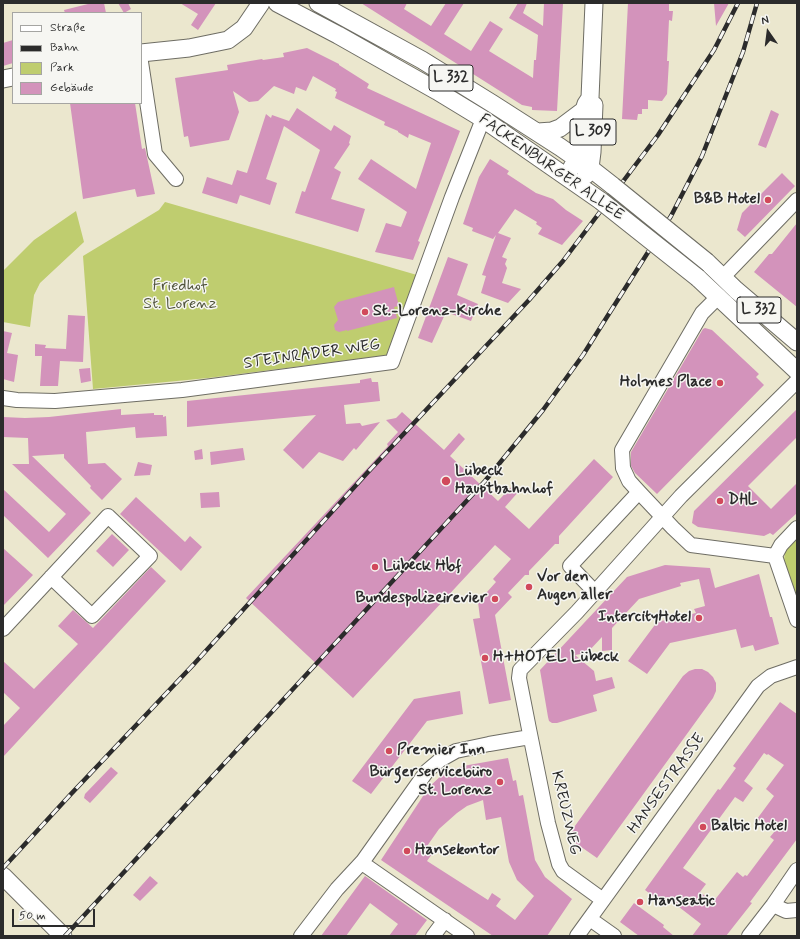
<!DOCTYPE html>
<html>
<head>
<meta charset="utf-8">
<style>
	body { margin:0 }
	#map { position:relative; width:800px; height:939px; overflow:hidden; background:#ebe7ce; font-family:Mynerve,sans-serif }
	canvas { display:block }
	.frame { position:absolute; inset:0; border:4px solid #2b2b2b; pointer-events:none }
	.legend { position:absolute; left:12px; top:12px; width:130px; height:92px; box-sizing:border-box; background:#f6f6f2; border:1px solid #a5a5a2; margin:0; padding:5px 7px; list-style:none; font-size:12px; color:#2b2b2b }
	.legend li { display:flex; align-items:center; gap:8px; height:20px }
	.legend b { width:20px; border:1px solid #a5a5a2 }
	.north { position:absolute; left:748px; top:12px; width:40px; height:40px; -webkit-text-stroke:3px #f6f6f2; paint-order:stroke; rotate:346deg; font-size:11px; font-weight:700; line-height:16px; text-align:center; color:#2b2b2b }
	.north::after { content:''; display:block; margin:auto; width:14px; height:18px; background:#2b2b2b; clip-path:polygon(50% 0,100% 100%,50% 72%,0 100%) }
	.scale { position:absolute; left:12px; top:909px; width:83px; height:18px; box-sizing:border-box; border:2px solid #2b2b2b; border-top:0; padding-left:5px; font-size:12px; line-height:14px; white-space:nowrap; color:#2b2b2b; -webkit-text-stroke:3px #f6f6f2; paint-order:stroke }
</style>
</head>
<body>
<div id="map">
<canvas width="800" height="939"></canvas>
<div class="frame"></div>
<ul class="legend">
<li><b style="height:5px;background:#fff"></b>Straße</li>
<li><b style="height:5px;background:#2b2b2b"></b>Bahn</li>
<li><b style="height:11px;background:#bfcd6f"></b>Park</li>
<li><b style="height:11px;background:#d393bb"></b>Gebäude</li>
</ul>
<div class="north">N</div>
<div class="scale">50 m</div>
</div>
<script>
const g = document.querySelector('canvas').getContext('2d');
g.lineJoin = 'round';
function fill(path, color) { g.fillStyle = color; g.fill(path, 'evenodd'); }
const toPath = rows => new Path2D(rows.map(r => 'M' + r).join(''));
function trace(path, color, width, dash) { g.strokeStyle = color; g.lineWidth = width; g.lineCap = dash ? 'butt' : 'round'; g.setLineDash(dash || []); g.stroke(path); }
function write(font, color, halo, rows, align = 'center') {
  g.font = font + ' Mynerve,sans-serif'; g.lineWidth = 3; g.setLineDash([]); g.textBaseline = 'middle'; g.strokeStyle = halo; g.fillStyle = color; for (const [text, x, y, turn = 0] of rows) {
    g.save(); g.translate(x, y); g.rotate((+turn || 0) * Math.PI / 180); g.textAlign = isNaN(turn) ? turn : align; if (halo) g.strokeText(text, 0, 0); g.fillText(text, 0, 0); g.restore();
  }
}
fill(toPath([
	[165,202,417,275,389,355,208,378,93,389,83,256,159,210],
	[76,211,84,242,40,283,34,295,30,327,3,322,3,271,34,240],
	[797,536,797,605,784,560,785,552,790,543]
]), '#bfcd6f');
fill(toPath([
	[92,3,104,3,106,13,65,13,64,10],
	[118,3,128,3,131,9,124,13],
	[180,3,216,3,198,30,191,25,198,14],
	[361,3,407,3,404,9,431,26,446,3,464,3,444,34,471,51,490,21,503,29,489,51,533,78,534,60,536,60,538,35,509,18,518,3,527,3,523,13,543,26,544,3,563,3,557,111,532,110,532,107,522,105],
	[628,3,669,3,669,11,673,11,672,21,669,20,667,61,669,61,667,94,662,101,648,100,648,109,642,109,642,114,638,114,637,120,622,119],
	[714,3,729,3,716,26],
	[13,40,13,63,3,66,3,43],
	[307,48,339,64,339,65,369,84,367,88,460,131,418,241,420,242,413,260,375,252,386,223,401,227,407,212,358,179,371,159,416,189,431,143,409,134,408,138,398,132,398,131,384,125,385,122,335,98,337,92,335,91,336,89,313,76,306,91,296,87,294,94,274,86,258,101,249,102,233,91,239,112,229,140,190,147,188,136,184,137,175,78,228,70,227,65,262,59,263,60,284,57,283,53],
	[70,103,135,103,142,149,145,148,155,194,137,197,135,189,83,199],
	[297,108,331,131,334,125,351,136,349,143,350,144,334,168,341,172,331,199,365,209,358,232,295,213,302,191,305,192,320,150,284,126,266,179,277,183,270,205,240,195,237,204,202,193,207,177,232,185,237,170,247,173,266,114,271,118,272,115,289,121],
	[771,110,779,114,766,148,758,145],
	[490,159,509,171,507,174,536,193,553,199,566,210,583,221,562,245,538,234,542,228,536,224,537,222,515,209,498,233,511,238,502,257,507,259,505,264,507,268,502,283,521,289,508,303,481,293,486,276,482,275,496,235,493,239,472,231,473,228,463,224,479,177],
	[782,173,795,186,745,237,737,230,742,213],
	[797,223,797,307,754,272,769,254,772,254],
	[448,257,468,264,457,295,478,304,471,321,446,312,432,343,418,338],
	[394,287,399,306,394,307,397,318,347,331,347,330,339,332,335,330,334,325,338,320,334,307,338,302],
	[68,315,85,316,83,362,60,361,58,386,40,386,42,356,35,356,35,344,46,345,45,348,66,349],
	[705,328,712,330,759,374,756,377,764,385,657,494,635,473,631,466,631,452,703,329],
	[3,331,12,333,7,353,18,355,14,382,3,379],
	[90,368,91,381,81,383,79,369],
	[371,378,372,382,378,382,380,401,344,405,346,424,360,423,362,426,380,422,356,450,354,448,343,461,319,452,303,469,283,450,316,415,187,427,187,401,360,383,360,380],
	[121,409,121,415,154,413,154,415,163,415,163,417,166,416,167,436,136,438,135,427,86,432,88,464,105,463,122,479,102,500,90,488,91,486,64,458,64,454,32,456,91,513,48,558,3,515,3,489,49,532,66,514,12,464,29,464,28,438,3,437,3,417,25,418,49,417],
	[797,409,797,437,748,486,771,509,797,483,797,513,773,535,770,533,764,536,698,527,692,523,694,511],
	[402,412,444,450,459,433,465,439,450,456,498,501,514,484,520,490,505,507,529,529,594,459,613,477,559,536,559,544,555,544,529,571,529,575,525,575,508,593,512,597,495,615,511,700,489,704,473,619,480,618,478,602,496,582,493,579,511,559,495,545,353,698,246,598,388,446,387,444,398,432,386,420,396,418],
	[243,448,245,460,211,465,210,452],
	[202,449,203,459,195,460,194,451],
	[138,462,152,465,150,475,134,476],
	[219,492,220,507,201,508,200,493],
	[136,497,185,542,190,536,202,547,181,571,120,514],
	[112,534,129,550,113,567,96,551],
	[3,548,33,575,3,606],
	[665,565,710,568,715,588,759,574,770,617,772,617,779,644,755,651,753,645,741,648,736,629,670,643,647,674,628,661,657,622,696,613,694,609,705,606,699,579,680,583,681,586,639,599,612,628,612,650,602,651,602,637,587,653,575,655,594,671,596,681,612,677,615,688,593,695,597,711,557,723,552,723,549,721,548,717,540,670,627,577],
	[151,567,166,581,3,757,3,726,20,708,3,692,3,661,34,689,78,644,58,626,73,610,93,628],
	[695,669,702,669,708,672,713,677,716,683,716,691,713,698,597,858,567,837,683,676,689,671],
	[460,691,463,714,427,721,371,794,352,781,414,699],
	[780,702,797,714,797,839,750,902,752,903,726,936,692,936,701,924,666,897,662,903,645,890,718,789,720,790,736,768,733,766],
	[764,753,767,755,768,754,784,765,766,789,774,796,757,819,775,831,770,837,774,840,747,876,745,875,743,877,737,872,713,902,700,892,706,884,683,868,735,797,743,802,753,788,744,781],
	[508,758,513,781,516,780,519,796,523,795,535,860,545,877,572,899,547,936,493,936,381,860,429,787,443,774,463,766],
	[483,800,486,820,501,817,509,862,517,880,534,896,515,920,496,906,501,899,492,893,488,900,427,861,432,854,425,849,439,829,457,813,467,806],
	[111,767,118,773,90,803,84,798,85,794],
	[150,876,158,883,140,901,133,895],
	[365,876,427,920,415,936,389,936,398,924,370,903,346,936,321,936],
	[634,903,664,925,663,927,674,936,639,936,620,922]
]), '#d393bb');
const minor = toPath([
	[141,62,155,154,176,179],
	[723,277,797,200],
	[719,296,702,313,622,450,623,468,629,481,639,492,673,528,691,545,775,556],
	[3,398,17,400,55,401,182,390,392,362,452,197,483,119],
	[797,528,781,545,775,556,797,620],
	[595,592,570,566,639,492],
	[3,629,108,516,150,556,92,616,51,577],
	[362,863,467,936],
	[603,900,563,871,559,864,548,823,529,729,519,678,520,670,577,612,681,496,797,381],
	[773,905,786,911,797,910],
	[590,919,614,936],
	[301,936,337,889,363,861,427,771,440,760,456,751,489,744,530,737],
	[433,936,445,920],
	[577,936,758,686,771,676,797,667],
	[749,936,773,905,797,870]
]);
const major = toPath([
	[277,3,338,35,437,91,483,119,601,201],
	[318,3,422,60,493,104,560,147,590,168,613,186],
	[141,53,189,48,228,40,244,28,261,3],
	[3,79,13,77],
	[538,132,552,131,560,128,584,110],
	[572,167,577,159,584,110,586,104,590,98,594,3],
	[586,175,590,168,592,152,594,105],
	[707,262,736,290,797,342],
	[698,278,797,371],
	[3,876,63,936]
]);
trace(minor, '#6e6d64', 16);
trace(major, '#6e6d64', 19);
trace(minor, '#fff', 14);
trace(major, '#fff', 17);
const rail = toPath([
	[3,868,71,794,194,664,368,472,529,300,563,261,658,135,714,50,738,3],
	[65,936,485,481,543,410,583,355,605,320,671,216,687,185,702,156,743,52,757,3]
]);
trace(rail, '#2b2b2b', 4.5);
trace(rail, '#f6f6f2', 3, [9]);
const majorBridge = toPath([
	[613,186,707,262],
	[601,201,698,278]
]);
trace(majorBridge, '#6e6d64', 19, []);
trace(majorBridge, '#fff', 17);
for (const [x, y, r, color] of [
	[768,200,4,"#d1495b"],
	[365,312,4,"#d1495b"],
	[720,383,4,"#d1495b"],
	[446,481,5,"#d1495b"],
	[720,501,4,"#d1495b"],
	[375,567,4,"#d1495b"],
	[529,587,4,"#d1495b"],
	[495,599,4,"#d1495b"],
	[699,618,4,"#d1495b"],
	[485,658,4,"#d1495b"],
	[389,751,4,"#d1495b"],
	[500,782,4,"#d1495b"],
	[703,827,4,"#d1495b"],
	[407,851,4,"#d1495b"],
	[640,902,4,"#d1495b"]
]) { const dot = new Path2D(); dot.arc(x, y, r, 0, 2 * Math.PI); g.fillStyle = color; g.fill(dot); trace(dot, '#f6f6f2', 1.5); }
for (const [x, y, w] of [
	[451,78,44],
	[593,132,46],
	[759,310,44]
]) { const box = new Path2D(); box.roundRect(x - w / 2, y - 13, w, 26, 3); g.fillStyle = '#f6f6f2'; g.fill(box); trace(box, '#2b2b2b', 1); }
write('bold 15px', '#2b2b2b', null, [
	["L 332",451,78],
	["L 309",593,132],
	["L 332",759,310]
]);
write('16px', '#2b2b2b', '#f6f6f2', [
	["FACKENBURGER ALLEE",551,168,35],
	["STEINRADER WEG",312,355,-8],
	["HANSESTRASSE",667,784,-54],
	["KREUZWEG",565,813,77]
]);
write('bold 16px', '#2b2b2b', '#f6f6f2', [
	["B&B Hotel",760,200,"right"],
	["St.-Lorenz-Kirche",373,312],
	["Holmes Place",712,383,"right"],
	["Lübeck",455,472],
	["Hauptbahnhof",455,490],
	["DHL",728,501],
	["Lübeck Hbf",383,567],
	["Vor den",537,578],
	["Augen aller",537,596],
	["Bundespolizeirevier",487,599,"right"],
	["IntercityHotel",691,618,"right"],
	["H+HOTEL Lübeck",493,658],
	["Premier Inn",397,751],
	["Bürgerservicebüro",492,773,"right"],
	["St. Lorenz",492,791,"right"],
	["Baltic Hotel",711,827],
	["Hansekontor",415,851],
	["Hanseatic",648,902]
], 'left');
write('16px', '#50543c', '#f6f6f2', [
	["Friedhof",180,287],
	["St. Lorenz",180,305]
]);
</script>
</body>
</html>
